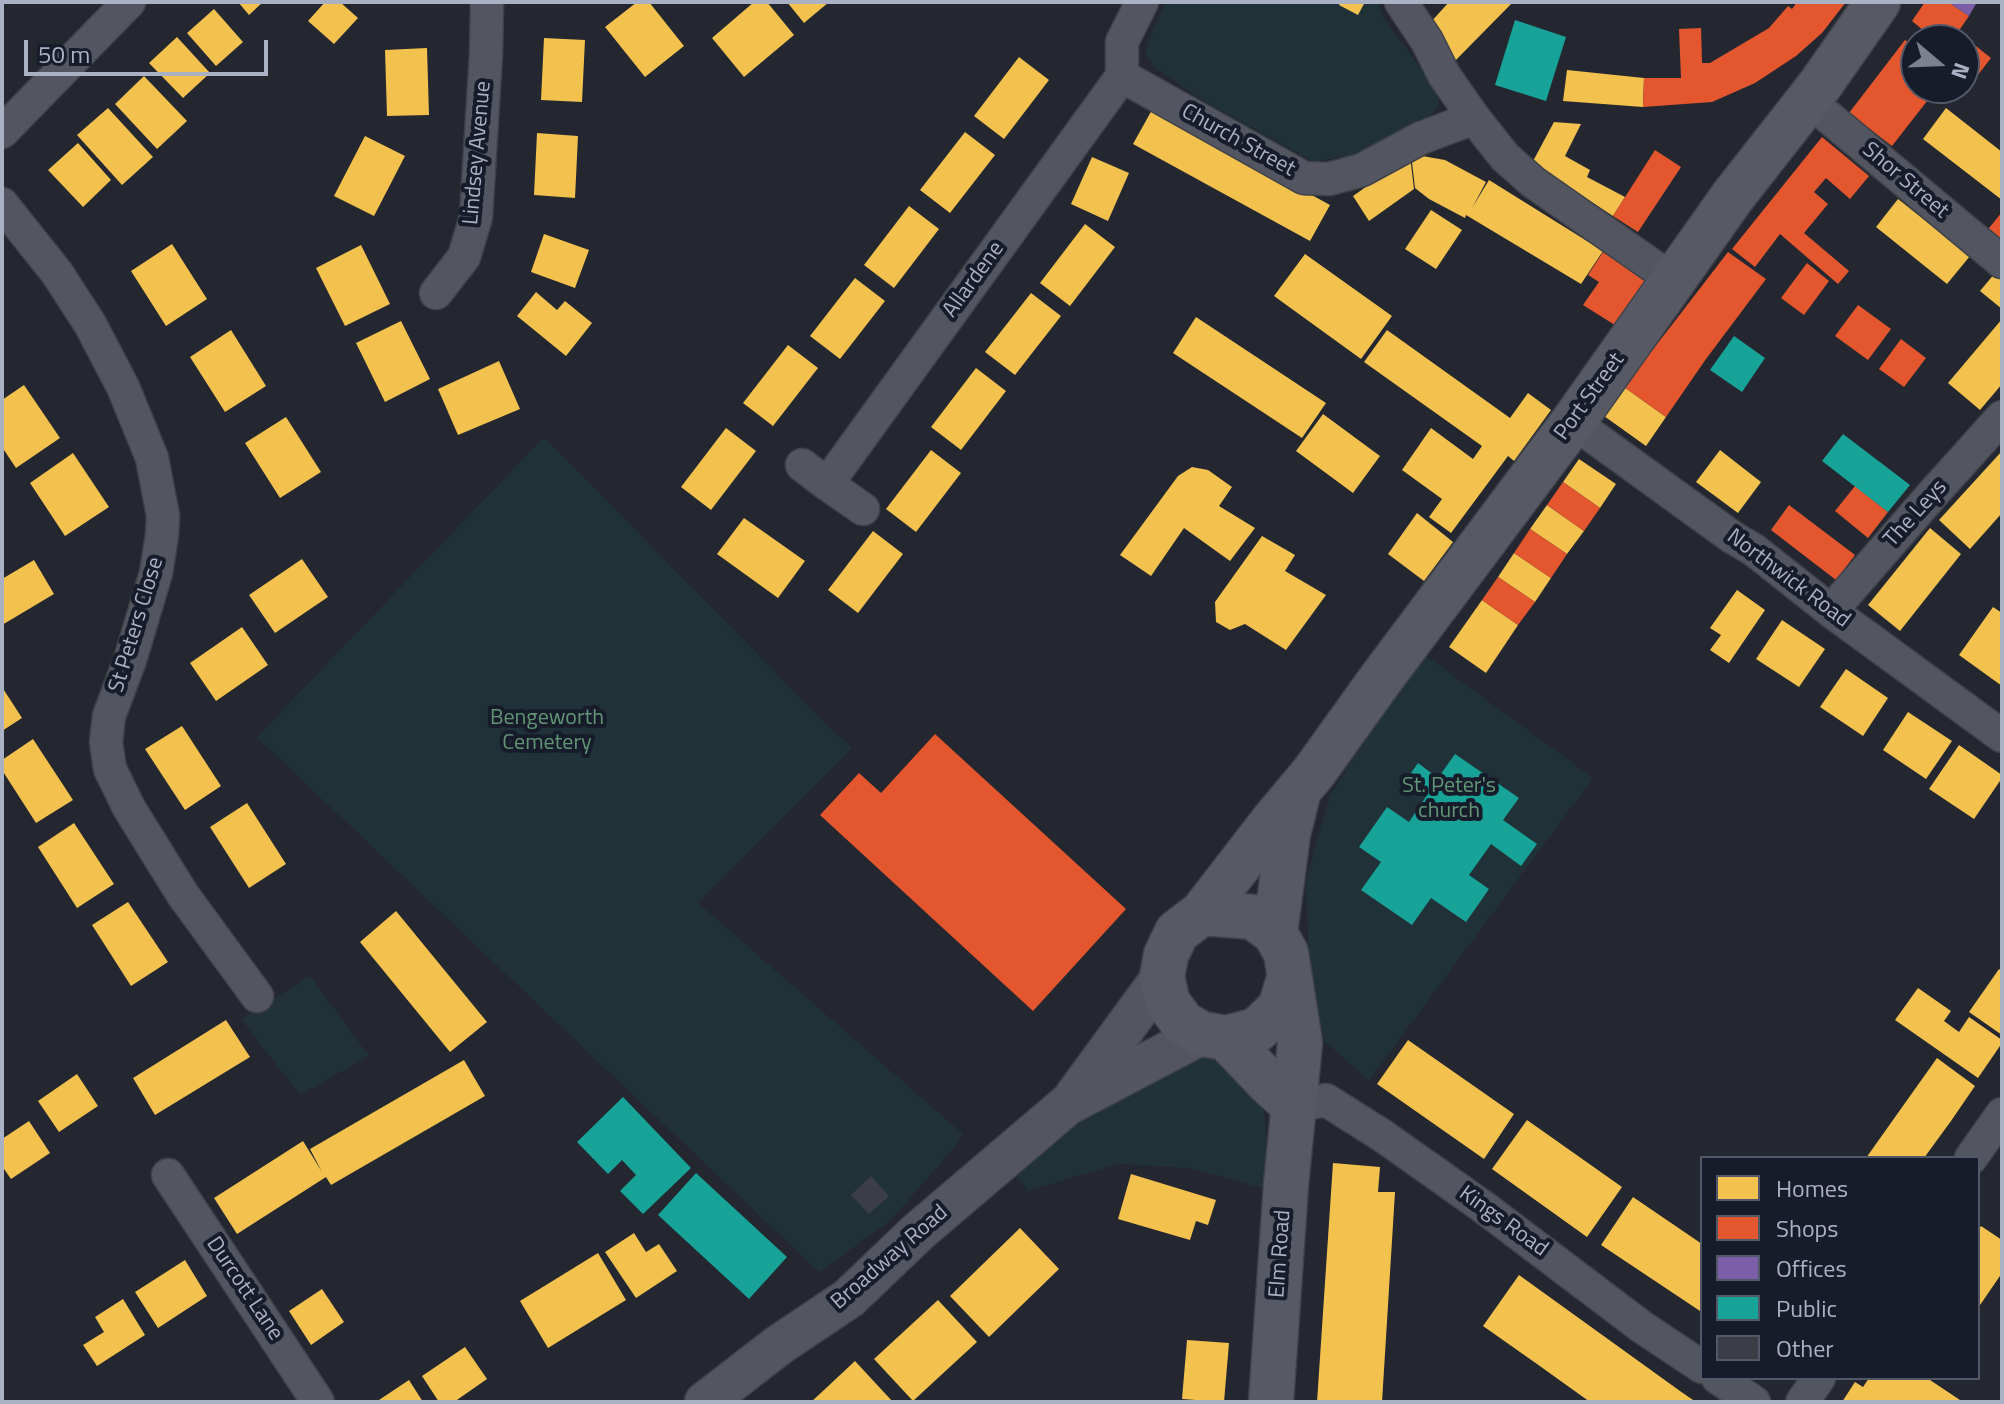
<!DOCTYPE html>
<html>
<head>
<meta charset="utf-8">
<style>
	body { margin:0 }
	#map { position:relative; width:2004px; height:1404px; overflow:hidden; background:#242730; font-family:"Titillium Web",sans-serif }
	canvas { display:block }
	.frame { position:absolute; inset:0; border:4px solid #abb1c4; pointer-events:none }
	.legend { position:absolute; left:1700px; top:1156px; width:280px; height:224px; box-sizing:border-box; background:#171c2b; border:2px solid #525868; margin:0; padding:10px 14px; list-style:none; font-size:24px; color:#abb1c4 }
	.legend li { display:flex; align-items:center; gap:16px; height:40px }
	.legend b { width:40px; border:2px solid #525868 }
	.north { position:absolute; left:1900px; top:24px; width:80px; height:80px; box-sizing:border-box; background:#171c2b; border:2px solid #525868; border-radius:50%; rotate:109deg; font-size:22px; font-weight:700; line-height:32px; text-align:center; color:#abb1c4 }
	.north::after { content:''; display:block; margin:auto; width:28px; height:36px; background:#7c8190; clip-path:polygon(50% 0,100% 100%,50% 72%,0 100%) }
	.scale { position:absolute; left:24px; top:40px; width:244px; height:36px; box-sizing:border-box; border:4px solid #abb1c4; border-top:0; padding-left:10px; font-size:24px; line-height:28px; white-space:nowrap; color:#abb1c4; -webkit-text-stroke:6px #171c2b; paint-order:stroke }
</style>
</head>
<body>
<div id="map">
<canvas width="2004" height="1404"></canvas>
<div class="frame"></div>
<ul class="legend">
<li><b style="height:22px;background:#f2c14e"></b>Homes</li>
<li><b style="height:22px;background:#e4572e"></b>Shops</li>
<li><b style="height:22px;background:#7b5ea7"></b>Offices</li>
<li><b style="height:22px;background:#17a398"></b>Public</li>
<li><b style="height:22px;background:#3b3e47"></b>Other</li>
</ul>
<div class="north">N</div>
<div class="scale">50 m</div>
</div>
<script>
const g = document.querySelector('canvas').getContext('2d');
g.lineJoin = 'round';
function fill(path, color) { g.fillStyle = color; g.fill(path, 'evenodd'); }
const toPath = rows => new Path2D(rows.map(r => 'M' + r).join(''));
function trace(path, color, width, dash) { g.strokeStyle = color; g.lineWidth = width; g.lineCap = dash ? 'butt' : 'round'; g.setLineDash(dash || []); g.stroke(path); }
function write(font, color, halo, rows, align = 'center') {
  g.font = font + ' "Titillium Web",sans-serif'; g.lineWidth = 8; g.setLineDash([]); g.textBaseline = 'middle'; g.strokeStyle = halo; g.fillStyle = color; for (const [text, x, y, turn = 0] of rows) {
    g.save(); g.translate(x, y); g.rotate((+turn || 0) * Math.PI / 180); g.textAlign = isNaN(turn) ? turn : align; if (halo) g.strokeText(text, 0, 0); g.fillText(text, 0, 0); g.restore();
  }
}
fill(toPath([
	[1166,2,1377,2,1386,21,1438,92,1439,105,1423,125,1367,152,1314,162,1204,101,1154,67,1145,53,1153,30],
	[544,437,833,731,852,748,698,903,963,1134,954,1148,890,1221,819,1272,257,737],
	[1421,652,1593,778,1369,1080,1324,1041,1309,966,1306,879,1330,795],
	[310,976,369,1056,300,1095,241,1019],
	[1193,1049,1219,1054,1241,1070,1264,1111,1268,1152,1266,1189,1189,1168,1118,1164,1028,1191,1014,1174,1080,1115]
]), '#213138');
fill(toPath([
	[238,2,263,2,249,15],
	[325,2,340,2,358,18,334,44,308,21],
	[637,2,649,2,684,46,645,77,605,27],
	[754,2,767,2,794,35,744,77,712,38],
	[787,2,829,2,804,23],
	[1340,2,1365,2,1358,15,1339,5],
	[1449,2,1513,2,1454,62,1430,23],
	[214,9,243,42,216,66,187,33],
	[177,37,210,73,183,98,149,63],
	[544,38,585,40,582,102,541,100],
	[427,48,429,115,387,116,385,50],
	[1019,57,1049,80,1004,139,974,116],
	[1567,70,1644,78,1643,107,1563,101],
	[144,76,187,121,157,149,115,104],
	[108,108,153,157,122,185,77,135],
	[1153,108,1330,205,1310,241,1133,144],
	[1946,108,2002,152,2002,200,1923,139],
	[1554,122,1581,124,1565,156,1590,170,1587,177,1625,197,1613,216,1532,163],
	[965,132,995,155,950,213,920,190],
	[537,133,578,136,575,198,534,195],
	[365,136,405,156,374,216,334,196],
	[78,143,111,180,83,207,48,170],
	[1411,154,1445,160,1486,182,1472,208,1489,180,1603,251,1581,284,1466,215,1465,218,1429,199,1415,188],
	[1410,156,1414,189,1369,221,1353,196],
	[1092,157,1129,173,1108,221,1071,204],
	[1898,199,1970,256,1947,284,1876,227],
	[909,206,939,229,894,288,864,265],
	[1431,210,1462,230,1436,269,1405,249],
	[1085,224,1115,247,1070,306,1040,283],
	[544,234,589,250,575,288,531,272],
	[172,244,207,299,166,326,131,271],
	[361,245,390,304,345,326,316,268],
	[1305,254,1392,316,1361,359,1274,296],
	[1995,273,2002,278,2002,309,1980,291],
	[855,278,885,301,840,359,810,336],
	[536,292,557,310,565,301,592,323,566,356,517,316],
	[1031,293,1061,316,1015,375,985,352],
	[1196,317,1326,403,1302,438,1173,353],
	[2002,319,2002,384,1980,410,1948,383],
	[401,321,430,379,385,402,356,343],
	[231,330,266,386,225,412,190,357],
	[1387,330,1510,418,1528,393,1551,410,1514,461,1508,456,1451,533,1429,517,1442,499,1402,470,1431,428,1473,459,1482,446,1364,362],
	[788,345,818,368,773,426,743,403],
	[499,361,520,409,458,435,438,389],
	[976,368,1006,391,961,450,931,427],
	[24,385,60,438,16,468,2,447,2,400],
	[1624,387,1666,417,1646,446,1604,416],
	[1323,414,1380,456,1353,493,1296,451],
	[286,417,321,472,280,498,245,443],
	[726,428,756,451,711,510,681,487],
	[931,450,961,473,916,532,886,509],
	[1720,450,1761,482,1738,513,1696,482],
	[2002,451,2002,513,1970,549,1939,520],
	[73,453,109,507,65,536,30,483],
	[1579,459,1616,484,1600,508,1563,482],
	[1192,467,1208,470,1232,487,1219,506,1255,528,1230,561,1184,528,1151,576,1120,555,1178,476],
	[1547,505,1584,531,1567,554,1530,529],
	[1417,513,1453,542,1424,581,1388,554],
	[744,518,805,561,778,598,717,554],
	[1930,528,1961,554,1900,631,1868,605],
	[873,531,903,554,858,613,828,590],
	[1262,536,1295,555,1285,571,1326,595,1286,650,1245,624,1230,630,1216,622,1215,602],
	[1514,553,1551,578,1535,602,1498,577],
	[302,559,328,597,275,633,249,595],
	[34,560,54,594,2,625,2,579],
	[1737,590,1765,610,1729,663,1710,650,1721,635,1710,628],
	[1482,600,1518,625,1486,673,1449,647],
	[1993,607,2002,613,2002,686,1959,655],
	[1782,620,1825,649,1799,687,1756,659],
	[242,627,268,665,216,701,190,663],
	[1846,669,1888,698,1863,736,1820,707],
	[2,687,22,718,2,731],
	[1908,712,1952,741,1926,779,1883,750],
	[182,726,221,786,185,810,145,749],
	[33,739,73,800,36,823,2,770,2,760],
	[1959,745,2002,775,2002,778,1974,819,1929,789],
	[247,803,286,864,249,888,210,827],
	[74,823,114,884,77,908,38,847],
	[128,902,168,962,131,986,92,925],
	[396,911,487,1022,450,1052,360,942],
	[1999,969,2002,971,2002,1035,1969,1012],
	[1918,988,1951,1011,1944,1021,1959,1032,1969,1017,2002,1040,2002,1043,1978,1078,1895,1020],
	[226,1020,250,1057,155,1115,133,1078],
	[1408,1040,1514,1114,1484,1159,1377,1084],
	[1937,1058,1975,1086,1951,1121,1924,1158,1866,1158],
	[464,1060,485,1096,331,1185,326,1177,237,1234,214,1198,303,1141,322,1172,310,1149],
	[77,1074,98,1106,59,1132,38,1101],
	[1527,1120,1622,1187,1587,1237,1492,1169],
	[29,1121,50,1153,11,1179,2,1166,2,1139],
	[1333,1163,1380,1167,1378,1192,1395,1192,1382,1402,1317,1402],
	[1131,1174,1216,1200,1208,1225,1196,1221,1190,1240,1118,1219],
	[1633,1197,1702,1244,1702,1307,1700,1311,1601,1245],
	[1981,1226,2002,1240,2002,1273,1978,1308,1978,1230],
	[1020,1228,1059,1269,989,1337,950,1296],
	[634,1233,646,1252,659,1244,677,1271,636,1298,605,1252],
	[598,1253,626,1300,548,1348,520,1301],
	[185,1260,207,1296,158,1328,135,1292],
	[1519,1275,1680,1391,1696,1402,1590,1402,1537,1364,1483,1326],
	[322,1289,344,1322,311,1345,289,1311],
	[123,1299,145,1335,97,1366,83,1345,104,1332,95,1317],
	[938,1300,977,1342,913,1401,874,1359],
	[1187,1340,1229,1343,1224,1402,1182,1399],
	[465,1347,487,1379,454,1402,439,1402,422,1376],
	[855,1361,893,1402,811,1402,824,1390],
	[1869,1378,1927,1378,1963,1402,1842,1402,1855,1382,1863,1387],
	[409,1380,423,1402,376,1402]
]), '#f2c14e');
fill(toPath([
	[1797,2,1846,2,1822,33,1796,56,1755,83,1712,102,1643,107,1644,78,1681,78,1679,29,1701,28,1702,63,1710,63,1769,28,1788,6,1792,9],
	[1925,2,1948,2,1969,16,1958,32,1991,58,1977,76,1964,65,1964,40,1935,40,1912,21],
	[1905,40,1916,48,1916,71,1911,67,1904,76,1916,85,1916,88,1920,88,1931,96,1892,146,1849,113],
	[1822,137,1869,176,1850,199,1826,178,1814,192,1828,204,1804,233,1849,271,1838,284,1780,234,1755,267,1732,249],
	[1655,150,1681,167,1638,232,1613,216],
	[2002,212,2002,247,1985,233],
	[1603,252,1648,281,1618,327,1583,305,1599,282,1588,275],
	[1728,252,1766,279,1706,359,1666,417,1624,387],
	[1807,263,1829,281,1804,315,1781,298],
	[1858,305,1891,329,1868,360,1835,336],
	[1901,339,1926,358,1904,387,1879,369],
	[1563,482,1600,508,1584,531,1547,505],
	[1855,486,1888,512,1868,538,1835,511],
	[1789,505,1855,555,1836,580,1771,530],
	[1530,529,1567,554,1551,578,1514,553],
	[1498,577,1535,602,1518,625,1482,600],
	[935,734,1126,909,1033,1011,820,815,859,773,881,793]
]), '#e4572e');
fill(toPath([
	[1948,2,1977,2,1969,16]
]), '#7b5ea7');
fill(toPath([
	[1515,20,1566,37,1546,101,1495,85],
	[1734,336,1765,358,1742,392,1710,370],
	[1843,434,1910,485,1888,512,1822,461],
	[1455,754,1519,798,1503,820,1537,844,1521,866,1491,844,1469,875,1489,889,1466,922,1431,898,1412,925,1361,890,1381,862,1359,847,1387,807,1409,822,1427,795,1406,780,1418,763,1438,778],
	[623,1097,691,1168,643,1214,620,1191,636,1175,622,1160,608,1174,577,1142],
	[696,1173,787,1257,749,1299,658,1215]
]), '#17a398');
fill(toPath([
	[871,1176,889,1196,869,1214,851,1195]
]), '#3b3e47');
const minor = toPath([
	[1142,2,1122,42,1122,76,1304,178,1329,179,1362,170,1421,138,1474,118,1444,75,1427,41,1401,2],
	[1808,100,2002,262],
	[1474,118,1505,157,1533,182,1673,280],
	[2,132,129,2],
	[2,204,57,273,90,324,123,387,152,458,163,516,162,535,156,573,130,660,109,716,106,742,110,769,129,808,183,895,257,996],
	[436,293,464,257,476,217,486,54,487,2],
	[1573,422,1732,537,1754,550,1831,611,2002,736],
	[802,465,827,484,863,509],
	[827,484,1122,76],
	[1831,611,1931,496,2002,417],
	[1294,1106,1326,1100,1383,1136,1482,1206,1642,1327,1702,1367],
	[1971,1158,2002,1114],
	[168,1175,318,1402],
	[1718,1378,1754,1402],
	[1802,1402,1819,1378]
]);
const tertiary = toPath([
	[1075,1096,1162,977],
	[705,1402,779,1345,849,1298,918,1232,1067,1105,1202,1034]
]);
const secondary = toPath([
	[1202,913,1253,917,1275,933,1286,953,1300,1043,1286,1185,1271,1402],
	[1275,933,1288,834,1297,798],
	[1289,979,1280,1008,1257,1030,1226,1038,1202,1034,1183,1023,1168,1003,1162,977,1166,955,1177,932,1202,913,1273,821,1314,772,1380,680,1573,422,1733,196,1820,85,1878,2],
	[1226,1038,1269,1083,1294,1106]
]);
trace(minor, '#404249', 35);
trace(tertiary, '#404249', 43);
trace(secondary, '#404249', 47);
trace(minor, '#535660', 32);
trace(tertiary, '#535660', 40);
trace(secondary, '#575a64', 44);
write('22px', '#abb1c4', '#171c2b', [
	["Church Street",1238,141,29],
	["Lindsey Avenue",478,153,-85],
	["Shor Street",1905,181,40],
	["Allardene",974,280,-54],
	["Port Street",1590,397,-54],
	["The Leys",1916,514,-48],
	["Northwick Road",1788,579,37],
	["St Peters Close",137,625,-73],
	["Kings Road",1503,1222,36],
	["Elm Road",1281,1254,-86],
	["Broadway Road",890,1258,-41],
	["Durcott Lane",244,1289,56]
]);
write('22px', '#629576', '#171c2b', [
	["Bengeworth",547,719],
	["Cemetery",547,744],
	["St. Peter's",1449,787],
	["church",1449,812]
]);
</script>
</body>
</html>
